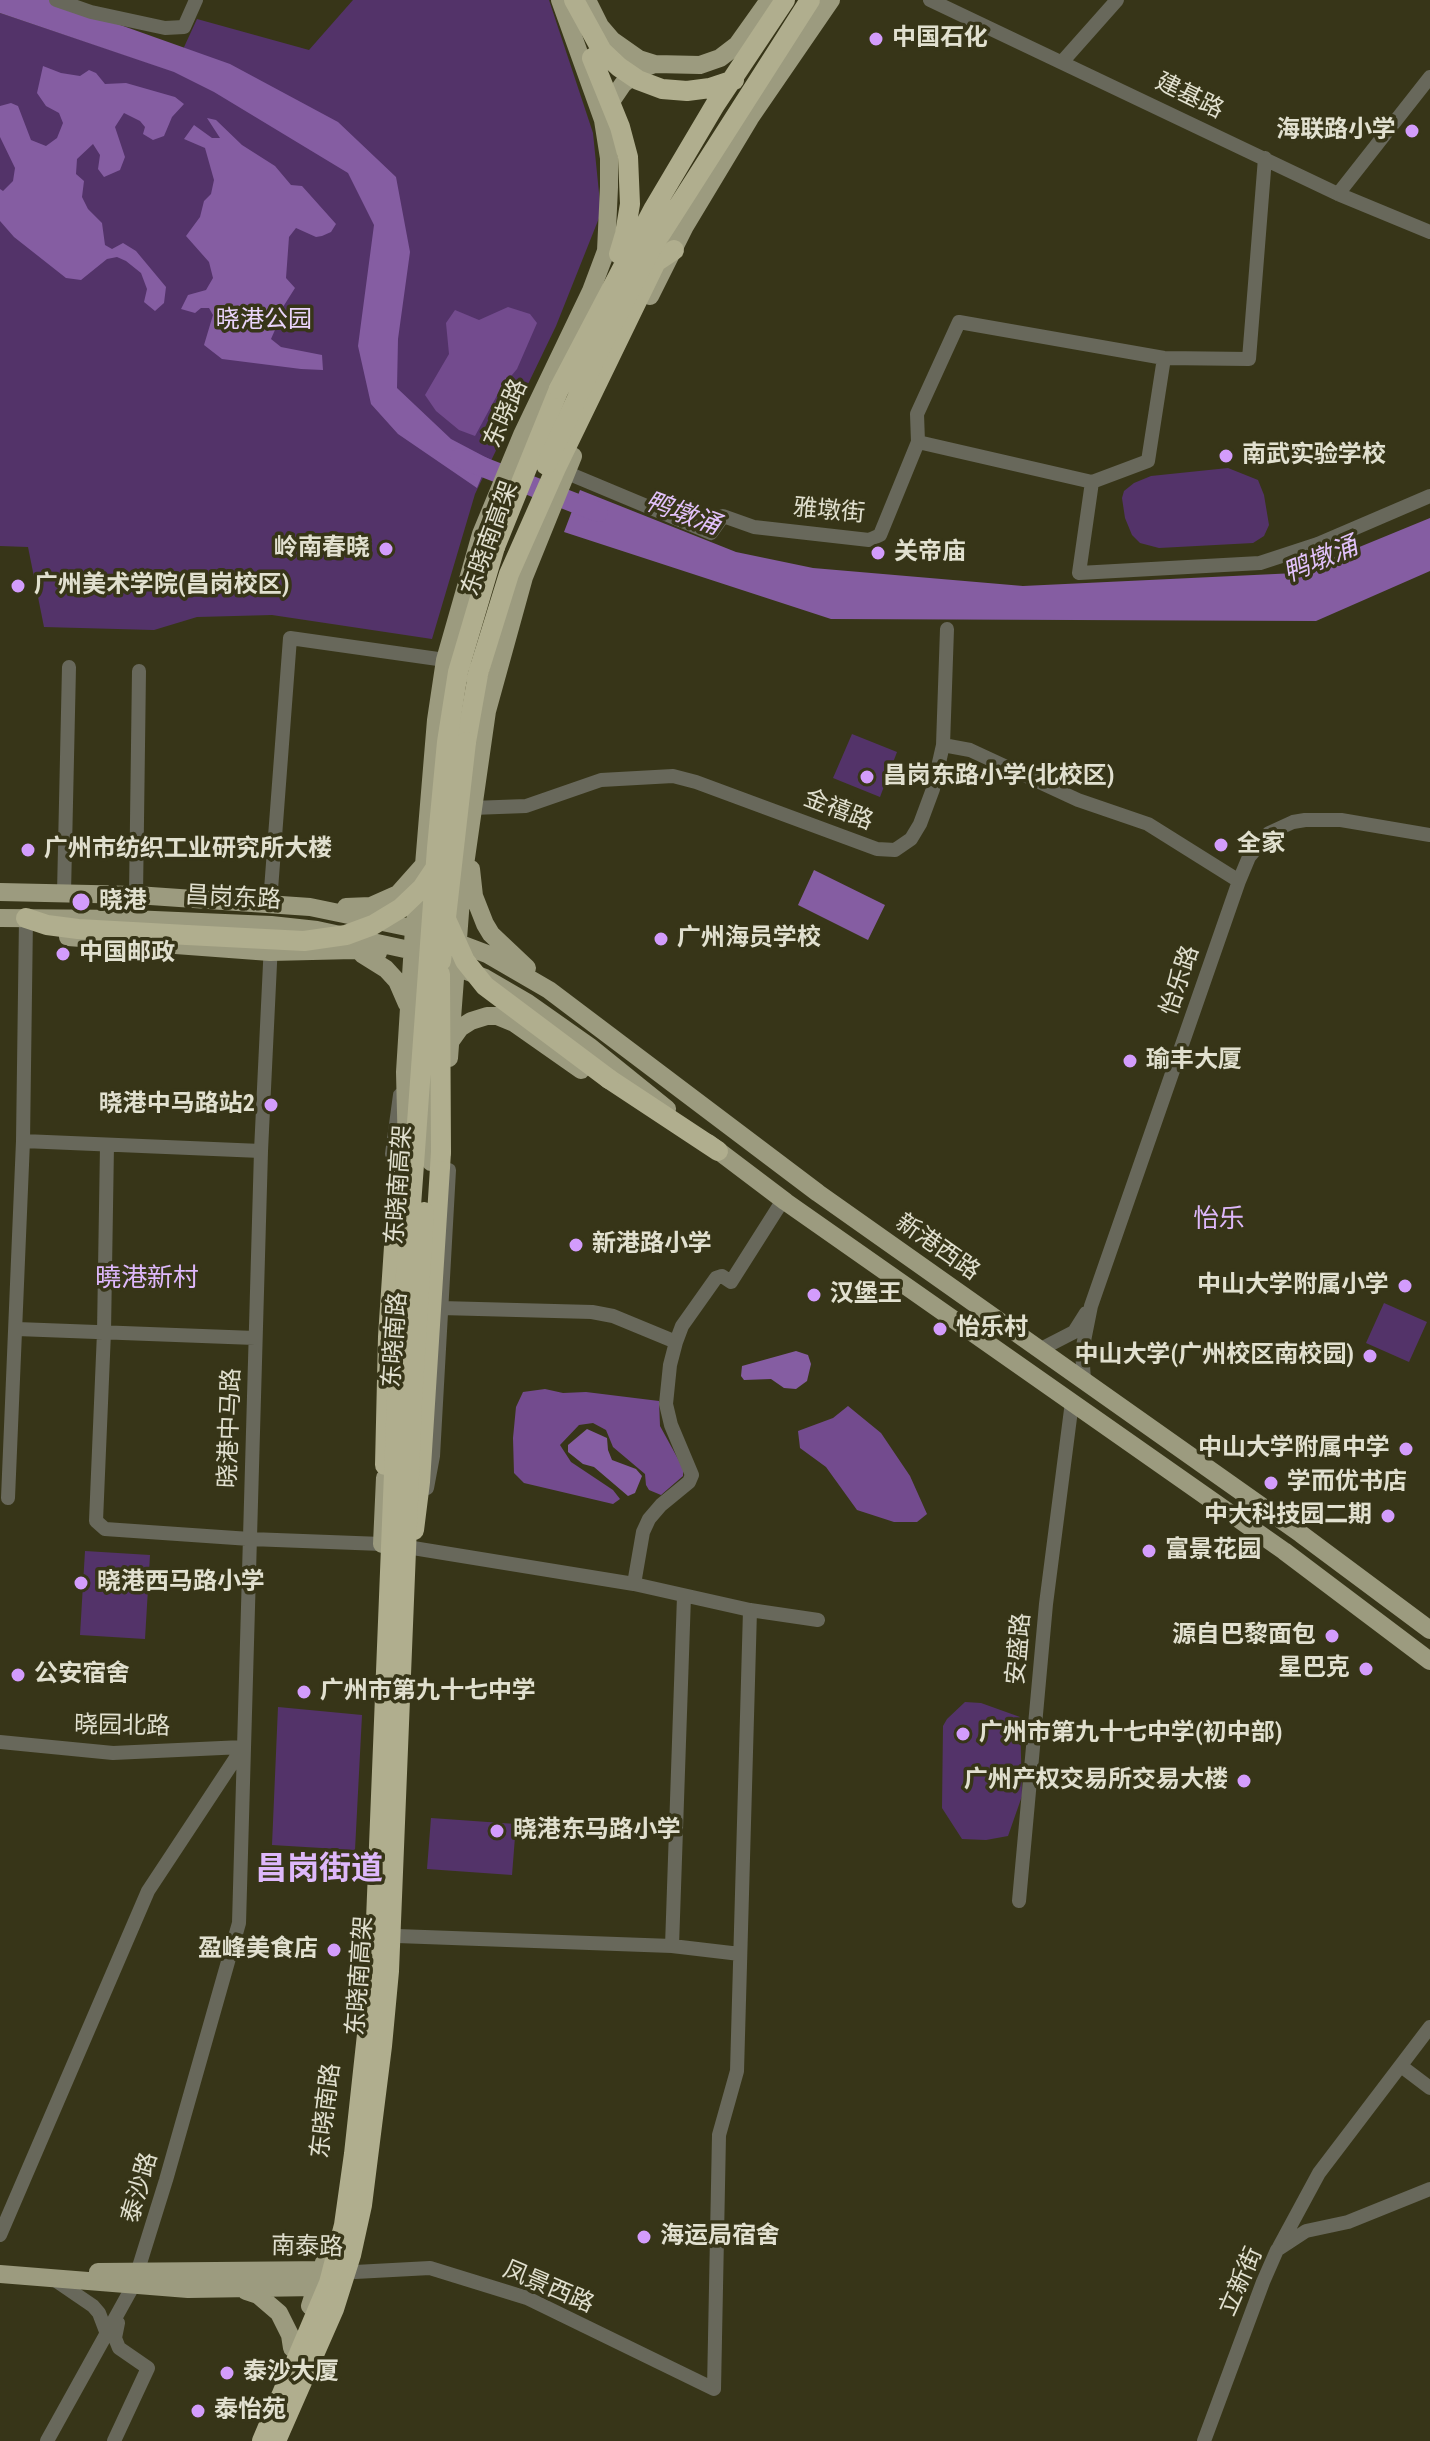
<!DOCTYPE html>
<html>
<head>
<meta charset="utf-8">
<style>
	body { margin:0 }
	canvas { display:block; background:#373518 }
</style>
</head>
<body>
<canvas width="1430" height="2441"></canvas>
<script>
const g = document.querySelector('canvas').getContext('2d');
g.lineJoin = 'round';
function fill(path, color) { g.fillStyle = color; g.fill(path, 'evenodd'); }
const toPath = rows => new Path2D(rows.map(r => 'M' + r).join(''));
function trace(path, color, width, dash) { g.strokeStyle = color; g.lineWidth = width; g.lineCap = dash ? 'butt' : 'round'; g.setLineDash(dash || []); g.stroke(path); }
function write(font, color, halo, rows, align = 'center') {
  g.font = font + ' "Roboto Condensed","Noto Sans SC",sans-serif'; g.lineWidth = 7; g.setLineDash([]); g.textBaseline = 'middle'; g.strokeStyle = halo; g.fillStyle = color; for (const [text, x, y, turn = 0] of rows) {
    g.save(); g.translate(x, y); g.rotate((+turn || 0) * Math.PI / 180); g.textAlign = isNaN(turn) ? turn : align; if (halo) g.strokeText(text, 0, 0); g.fillText(text, 0, 0); g.restore();
  }
}
fill(toPath([
	[353,0,549,0,593,133,601,213,556,326,475,494,432,639,272,615,197,617,154,630,44,627,28,547,0,546,0,13,173,71,197,19,309,50],
	[1228,468,1258,480,1264,495,1269,525,1264,536,1253,543,1159,548,1140,543,1132,535,1125,518,1122,498,1124,491,1134,483,1151,476],
	[852,734,897,752,880,797,833,778],
	[1384,1303,1427,1322,1409,1362,1366,1343],
	[85,1551,150,1555,145,1639,80,1635],
	[965,1702,981,1703,1020,1717,1022,1796,1008,1836,986,1840,962,1839,942,1808,943,1726,947,1719],
	[278,1707,362,1715,355,1850,272,1845],
	[431,1818,516,1824,512,1875,427,1869]
]), '#533369');
fill(toPath([
	[508,307,530,314,537,323,517,369,501,388,475,436,459,430,436,411,425,395,449,354,446,323,455,310,479,320],
	[545,1389,563,1393,586,1392,659,1401,660,1426,683,1468,683,1476,661,1495,649,1490,646,1485,645,1474,613,1447,606,1430,593,1423,579,1425,560,1445,571,1462,613,1490,620,1499,613,1504,524,1483,514,1473,513,1438,516,1407,523,1392],
	[848,1406,881,1433,910,1476,927,1514,917,1522,894,1522,857,1510,826,1467,800,1448,798,1431,833,1418]
]), '#734b8e');
fill(toPath([
	[0,0,50,0,230,64,338,122,396,177,410,252,398,339,397,388,451,439,489,459,477,488,398,434,371,404,358,346,374,225,348,173,214,92,174,72,0,13],
	[43,66,61,73,80,76,89,70,96,73,105,84,126,83,175,97,184,104,172,117,164,136,153,140,143,134,145,127,140,121,124,113,115,127,125,157,120,170,104,177,98,169,100,155,93,144,77,159,76,174,84,181,82,197,88,209,102,223,105,245,112,249,123,243,136,251,166,287,164,303,155,311,144,302,147,289,141,273,126,261,117,257,107,259,81,280,66,278,14,237,0,221,0,189,3,191,13,181,15,168,0,137,0,106,11,103,18,106,31,140,46,146,57,138,63,123,59,113,46,106,37,93],
	[207,118,216,120,242,145,275,166,291,185,302,186,336,224,331,232,322,236,316,237,296,228,289,237,286,278,295,288,276,318,278,323,271,339,281,347,322,355,323,370,301,369,222,359,204,345,213,315,209,308,201,308,195,313,181,309,188,295,206,290,213,278,209,262,186,236,200,217,204,201,211,194,214,180,205,148,184,139,194,125,212,138,220,138],
	[580,490,736,552,813,568,1023,586,1296,573,1430,518,1430,571,1316,621,831,619,564,532],
	[814,870,885,905,868,940,798,905],
	[796,1351,808,1355,811,1364,807,1381,796,1389,784,1388,771,1379,744,1380,741,1376,742,1366],
	[587,1429,607,1438,608,1450,612,1460,636,1469,642,1476,635,1493,628,1496,594,1467,583,1464,568,1452,568,1445]
]), '#855da2');
trace(toPath([
	[460,458,598,512]
]), '#855da2', 20);
trace(toPath([
	[56,0,91,12,165,28,184,27,196,0],
	[930,0,1338,194,1430,232],
	[1062,62,1117,0],
	[1338,194,1430,77],
	[918,442,917,414,959,322,1164,358,1249,359,1265,158],
	[565,472,711,533,723,516,754,527,869,540,880,535,918,442,1092,482],
	[1092,482,1079,573,1260,563,1318,544,1430,496],
	[1092,482,1148,461,1164,358],
	[943,745,947,629],
	[472,808,526,806,601,780,673,776,696,782,877,849,895,850,911,839,920,824,933,789,943,745,970,750,1078,800,1148,824,1239,881],
	[64,893,69,667],
	[136,895,139,671],
	[270,903,290,638,445,660],
	[23,1141,261,1151],
	[107,1145,104,1332,96,1521,105,1529,250,1539,382,1544],
	[392,1154,400,1095],
	[441,1308,592,1312,613,1316,676,1342,682,1326,716,1278,722,1276,731,1282,783,1200],
	[17,1329,255,1338],
	[1041,1349,1074,1332,1086,1313],
	[1084,1380,1082,1351,1091,1306,1239,881,1249,857,1269,833,1293,822,1305,820,1341,820,1430,835],
	[427,1488,433,1456,449,1170],
	[8,1498,23,1141,26,918],
	[413,1548,634,1584,750,1610,818,1620],
	[634,1584,643,1532,649,1519,661,1505,689,1482,692,1475,671,1425,666,1404,670,1365,676,1342],
	[0,1742,113,1753,243,1747],
	[1019,1901,1046,1604,1072,1402],
	[397,1936,672,1946,684,1596],
	[672,1946,740,1954],
	[1401,2066,1430,2088],
	[0,2235,148,1891,243,1747],
	[1279,2247,1319,2173,1430,2027],
	[355,2272,430,2268,527,2298,714,2389,719,2135,737,2071,750,1610],
	[55,2280,93,2306,99,2313,107,2334],
	[47,2441,133,2286,166,2180,239,1923,261,1151,271,943],
	[114,2441,148,2368,119,2348,115,2338,118,2323],
	[1204,2441,1263,2282,1277,2250,1306,2231,1348,2222,1430,2189]
]), '#68685b', 14);
trace(toPath([
	[560,0,603,120],
	[587,0,600,26,612,40,639,59,655,64],
	[650,296,685,226,750,118,831,0],
	[471,869,474,896,485,924,491,934,527,968],
	[0,892,136,895,310,907,426,931,487,954,549,990,818,1193,1301,1534,1430,1630],
	[346,907,371,906,398,894,422,867],
	[0,918,131,919,271,925,317,930,414,951,485,978,528,1003,589,1046,667,1109],
	[68,937,270,952,354,950,378,953],
	[362,954,386,969,397,981,407,1004],
	[450,1042,460,1028,471,1021,487,1016,497,1016,514,1023,581,1070],
	[449,1058,462,886,487,711,524,577,573,456],
	[429,1067,431,1162],
	[708,1143,786,1202,1284,1551,1430,1661],
	[407,1153,405,1072,414,928,424,865,436,720,445,660,481,534,522,435,591,291,606,251,609,187,609,158,603,120,606,109,623,84,643,68,655,64,700,65,720,58,737,45,769,0],
	[382,1544,385,1478],
	[98,2272,332,2270],
	[0,2274,188,2289,317,2287,326,2283],
	[246,2291,258,2295,279,2313,290,2335,292,2348],
	[310,2306,328,2250]
]), '#9c9b7f', 18);
trace(toPath([
	[495,547,559,389],
	[476,680,509,574,556,468,656,262,674,250],
	[466,742,479,669],
	[26,918,47,925,78,929,187,935],
	[609,1079,718,1151],
	[385,1465,388,1337,401,1141],
	[414,1530,420,1482,441,1152]
]), '#b0ae8e', 20);
trace(toPath([
	[574,0,602,51,619,67,638,80,662,89,687,91,710,88,734,80],
	[592,58,620,127,628,157,630,204,625,234,619,254],
	[559,389,654,208,715,105,785,0],
	[546,465,597,355,651,249,810,0],
	[446,919,465,961,485,986,609,1079],
	[187,935,304,941,346,935,373,925,401,908,422,888,434,870],
	[441,961,466,742],
	[440,974,441,1152],
	[262,2441,329,2283,344,2225,354,2154,374,1970,397,1398,437,848,447,742,458,672,495,547],
	[276,2441,334,2309,351,2255,362,2205,382,2046,389,1971,412,1402,424,1212]
]), '#b0ae8e', 20);
for (const [x, y, r, color] of [
	[876,39,8,"#d39cfc"],
	[1412,131,8,"#d39cfc"],
	[1226,456,8,"#d39cfc"],
	[386,549,8,"#d39cfc"],
	[878,553,8,"#d39cfc"],
	[18,586,8,"#d39cfc"],
	[867,777,8,"#d39cfc"],
	[1221,845,8,"#d39cfc"],
	[28,850,8,"#d39cfc"],
	[81,902,10,"#d39cfc"],
	[661,939,8,"#d39cfc"],
	[63,954,8,"#d39cfc"],
	[1130,1061,8,"#d39cfc"],
	[271,1105,8,"#d39cfc"],
	[576,1245,8,"#d39cfc"],
	[1405,1286,8,"#d39cfc"],
	[814,1295,8,"#d39cfc"],
	[940,1329,8,"#d39cfc"],
	[1370,1356,8,"#d39cfc"],
	[1406,1449,8,"#d39cfc"],
	[1271,1483,8,"#d39cfc"],
	[1388,1516,8,"#d39cfc"],
	[1149,1551,8,"#d39cfc"],
	[81,1583,8,"#d39cfc"],
	[1332,1636,8,"#d39cfc"],
	[1366,1669,8,"#d39cfc"],
	[18,1675,8,"#d39cfc"],
	[304,1692,8,"#d39cfc"],
	[963,1734,8,"#d39cfc"],
	[1244,1781,8,"#d39cfc"],
	[497,1831,8,"#d39cfc"],
	[334,1950,8,"#d39cfc"],
	[644,2237,8,"#d39cfc"],
	[227,2373,8,"#d39cfc"],
	[198,2411,8,"#d39cfc"]
]) { const dot = new Path2D(); dot.arc(x, y, r, 0, 2 * Math.PI); g.fillStyle = color; g.fill(dot); trace(dot, '#373518', 3); }
write('bold 24px', '#e1e0cf', '#373518', [
	["中国石化",892,39],
	["海联路小学",1396,131,"right"],
	["南武实验学校",1242,456],
	["岭南春晓",370,549,"right"],
	["关帝庙",894,553],
	["广州美术学院(昌岗校区)",34,586],
	["昌岗东路小学(北校区)",883,777],
	["全家",1237,845],
	["广州市纺织工业研究所大楼",44,850],
	["晓港",99,902],
	["广州海员学校",677,939],
	["中国邮政",79,954],
	["瑜丰大厦",1146,1061],
	["晓港中马路站2",255,1105,"right"],
	["新港路小学",592,1245],
	["中山大学附属小学",1389,1286,"right"],
	["汉堡王",830,1295],
	["怡乐村",956,1329],
	["中山大学(广州校区南校园)",1354,1356,"right"],
	["中山大学附属中学",1390,1449,"right"],
	["学而优书店",1287,1483],
	["中大科技园二期",1372,1516,"right"],
	["富景花园",1165,1551],
	["晓港西马路小学",97,1583],
	["源自巴黎面包",1316,1636,"right"],
	["星巴克",1350,1669,"right"],
	["公安宿舍",34,1675],
	["广州市第九十七中学",320,1692],
	["广州市第九十七中学(初中部)",979,1734],
	["广州产权交易所交易大楼",1228,1781,"right"],
	["晓港东马路小学",513,1831],
	["盈峰美食店",318,1950,"right"],
	["海运局宿舍",660,2237],
	["泰沙大厦",243,2373],
	["泰怡苑",214,2411]
], 'left');
write('24px', '#e1e0cf', '#373518', [
	["建基路",1189,97,26],
	["东晓路",507,414,-66],
	["雅墩街",829,512,5],
	["东晓南高架",491,539,-70],
	["金禧路",838,811,21],
	["昌岗东路",233,899,3],
	["怡乐路",1181,981,-71],
	["东晓南高架",400,1185,-86],
	["新港西路",937,1248,35],
	["东晓南路",396,1340,-86],
	["晓港中马路",231,1428,-88],
	["安盛路",1020,1649,-85],
	["晓园北路",122,1727,1],
	["东晓南高架",361,1976,-86],
	["东晓南路",327,2111,-83],
	["泰沙路",141,2188,-74],
	["南泰路",307,2248,1],
	["立新街",1242,2282,-66],
	["凤景西路",548,2288,23]
]);
write('24px', '#ead4fb', '#373518', [
	["晓港公园",264,321]
]);
write('italic 26px', '#e2c2fb', '#373518', [
	["鸭墩涌",682,515,20],
	["鸭墩涌",1321,561,-23]
]);
write('26px', '#deb8fb', '#373518', [
	["怡乐",1219,1220],
	["曉港新村",147,1279]
]);
write('bold 32px', '#deb8fb', '#373518', [
	["昌岗街道",319,1871]
]);
</script>
</body>
</html>
